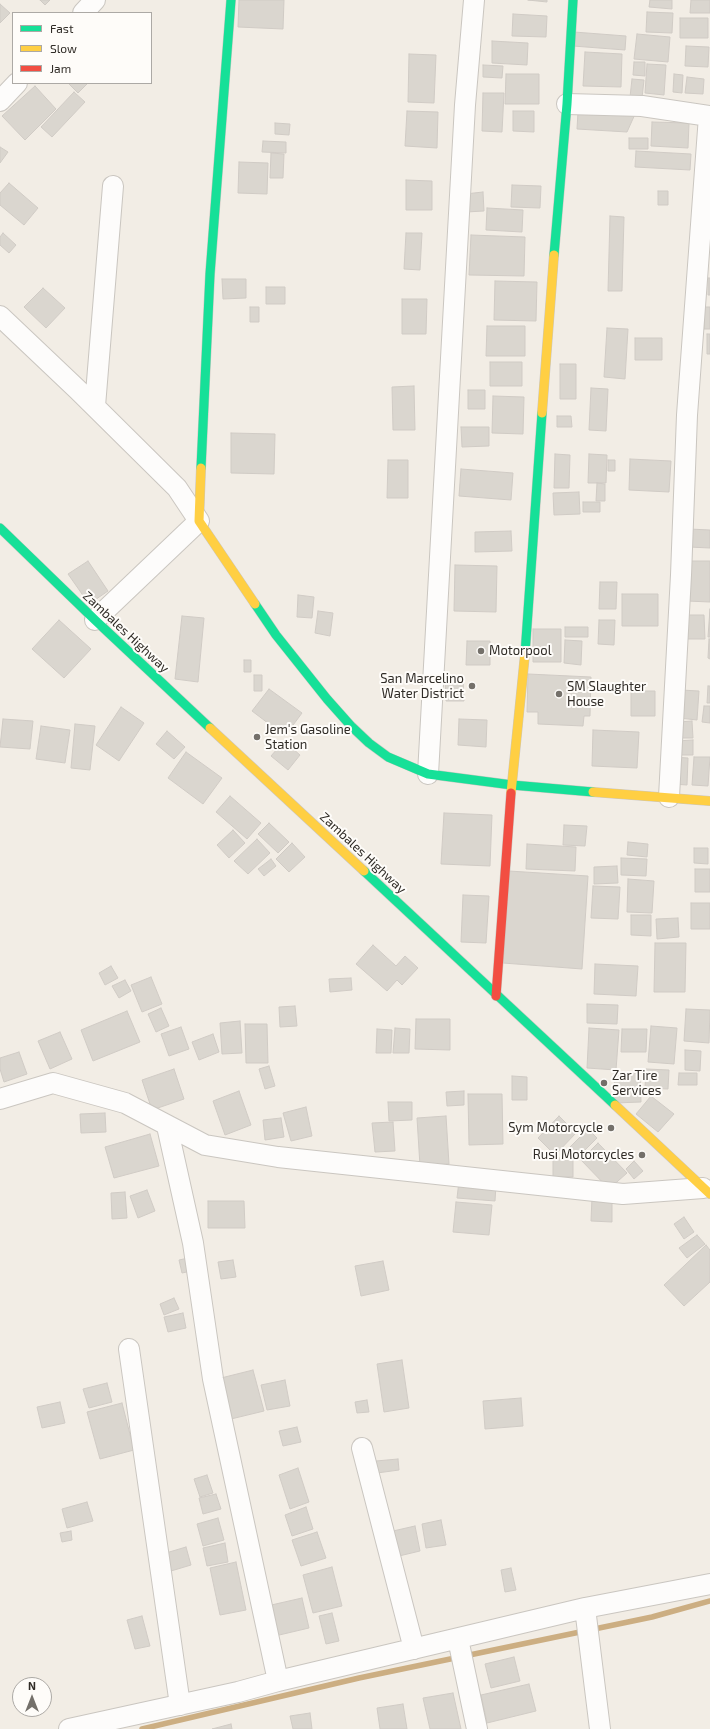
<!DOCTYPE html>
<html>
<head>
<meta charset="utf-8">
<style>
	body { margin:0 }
	#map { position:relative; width:710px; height:1729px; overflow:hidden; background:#f2ede5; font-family:"Exo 2",sans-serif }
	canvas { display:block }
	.legend { position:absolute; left:12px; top:12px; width:140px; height:72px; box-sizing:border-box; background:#fefcf9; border:1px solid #aca9a5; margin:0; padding:5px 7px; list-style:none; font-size:12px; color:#302c27 }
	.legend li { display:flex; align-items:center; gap:8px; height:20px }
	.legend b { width:20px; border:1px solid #aca9a5 }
	.north { position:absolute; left:12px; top:1677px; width:40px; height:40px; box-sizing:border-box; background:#fefcf9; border:1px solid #aca9a5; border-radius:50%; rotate:0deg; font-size:11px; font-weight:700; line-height:16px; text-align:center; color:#302c27 }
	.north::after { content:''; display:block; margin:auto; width:14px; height:18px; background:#74706a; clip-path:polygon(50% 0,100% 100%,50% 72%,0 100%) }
</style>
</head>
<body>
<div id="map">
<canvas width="710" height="1729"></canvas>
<ul class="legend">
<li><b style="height:5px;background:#16e098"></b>Fast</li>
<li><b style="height:5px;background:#ffcf43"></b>Slow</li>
<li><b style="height:5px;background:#f24e42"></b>Jam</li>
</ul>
<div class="north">N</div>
</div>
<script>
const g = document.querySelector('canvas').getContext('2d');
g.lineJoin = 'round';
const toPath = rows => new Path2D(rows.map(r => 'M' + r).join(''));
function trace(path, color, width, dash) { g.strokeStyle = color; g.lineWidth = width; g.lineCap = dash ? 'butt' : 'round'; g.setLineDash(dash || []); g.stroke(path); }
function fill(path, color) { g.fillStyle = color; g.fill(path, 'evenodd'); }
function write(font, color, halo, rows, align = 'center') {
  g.font = font + ' "Exo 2",sans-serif'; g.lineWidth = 4; g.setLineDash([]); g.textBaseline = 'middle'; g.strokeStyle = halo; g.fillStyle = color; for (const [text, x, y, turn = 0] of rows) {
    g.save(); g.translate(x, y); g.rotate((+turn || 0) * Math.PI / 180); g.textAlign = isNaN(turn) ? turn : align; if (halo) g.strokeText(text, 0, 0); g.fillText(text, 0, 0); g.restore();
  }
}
trace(toPath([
	[142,1729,359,1678,652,1617,710,1601]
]), '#ccae82', 5.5);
const building = toPath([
	[40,0,50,0,45,5,40,0],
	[239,0,284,0,283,29,238,27,239,0],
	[528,0,547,0,547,2,528,0],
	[650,0,672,0,672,9,649,7,650,0],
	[691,0,710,0,710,13,690,13,691,0],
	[0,4,10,13,0,23,0,4],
	[647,12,673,13,672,33,646,32,647,12],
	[513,14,547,16,546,37,512,36,513,14],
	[680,18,708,18,708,38,680,38,680,18],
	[574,32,626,36,625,50,573,46,574,32],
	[637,34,670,37,668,62,634,59,637,34],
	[492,41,528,43,527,65,492,63,492,41],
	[686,46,709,47,708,67,685,66,686,46],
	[585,52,622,54,621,87,583,86,585,52],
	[409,54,436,55,434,103,408,102,409,54],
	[634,62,645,62,645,76,633,75,634,62],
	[647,64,666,65,664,95,645,93,647,64],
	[483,65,503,66,502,78,483,77,483,65],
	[506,74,539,74,539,104,505,104,506,74],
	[674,74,683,75,682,93,673,92,674,74],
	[687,77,704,79,703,94,685,93,687,77],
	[632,79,644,80,642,98,630,97,632,79],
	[68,83,88,83,78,93,68,83],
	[35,86,56,109,25,140,2,116,35,86],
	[74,92,85,102,52,137,41,127,74,92],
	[483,93,504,93,502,132,482,131,483,93],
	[407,111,438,112,437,148,405,146,407,111],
	[513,111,534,111,534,132,513,131,513,111],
	[578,112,636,112,627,132,577,129,578,112],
	[652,122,689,123,688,148,651,146,652,122],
	[275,123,290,124,289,135,275,134,275,123],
	[629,138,648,138,648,149,629,149,629,138],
	[263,141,286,142,286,153,262,152,263,141],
	[0,147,8,152,0,163,0,147],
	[636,151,691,154,690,170,635,167,636,151],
	[271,153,284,154,283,178,270,178,271,153],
	[239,162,268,163,267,194,238,193,239,162],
	[406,180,432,181,432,210,406,210,406,180],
	[9,183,38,208,24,225,0,205,0,193,9,183],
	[512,185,541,186,540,208,511,207,512,185],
	[658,191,668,191,668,205,658,205,658,191],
	[483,192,484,211,466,212,465,194,483,192],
	[487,208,523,210,522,232,486,230,487,208],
	[610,216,624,217,622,291,608,291,610,216],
	[3,233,16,245,9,253,0,245,0,237,3,233],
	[406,233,422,233,420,270,404,269,406,233],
	[471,235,525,237,524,276,469,275,471,235],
	[708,278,710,278,710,295,708,295,708,278],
	[222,279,246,279,246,298,223,299,222,279],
	[495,281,537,282,536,321,494,320,495,281],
	[266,287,285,287,285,304,266,304,266,287],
	[43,288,65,308,46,328,24,307,43,288],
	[402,299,427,299,426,334,402,334,402,299],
	[250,307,259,307,259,322,250,322,250,307],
	[704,307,710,307,710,329,704,329,704,307],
	[487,326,525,326,525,356,486,356,487,326],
	[607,328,628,329,625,379,604,377,607,328],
	[707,334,710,334,710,354,707,354,707,334],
	[635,338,662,338,662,360,635,360,635,338],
	[490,362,522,362,522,386,490,386,490,362],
	[560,364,576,364,576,399,560,399,560,364],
	[414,386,415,430,393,430,392,387,414,386],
	[591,388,608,389,606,431,589,430,591,388],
	[468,390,485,390,485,409,468,409,468,390],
	[493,396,524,397,523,434,492,433,493,396],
	[557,416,571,416,572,427,557,427,557,416],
	[461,427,489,427,489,446,462,447,461,427],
	[231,433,275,434,274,474,231,473,231,433],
	[555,454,570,455,569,488,554,488,555,454],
	[589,454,607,455,606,483,588,483,589,454],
	[630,459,671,461,669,492,629,490,630,459],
	[388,460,408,460,408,498,387,498,388,460],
	[608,460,615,460,615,471,608,471,608,460],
	[461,469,513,473,511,500,459,496,461,469],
	[597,483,605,484,605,501,596,501,597,483],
	[579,492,580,514,554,515,553,493,579,492],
	[583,502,600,502,600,512,583,512,583,502],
	[689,529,710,530,710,548,689,547,689,529],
	[511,531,512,551,475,552,475,532,511,531],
	[88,561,108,591,89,604,68,574,88,561],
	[688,561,710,561,710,602,687,601,688,561],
	[455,565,497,566,496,612,454,611,455,565],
	[600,582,617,582,616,609,599,609,600,582],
	[622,594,658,594,658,626,622,626,622,594],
	[298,595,314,597,312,618,297,617,298,595],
	[710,609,710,637,708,637,710,609],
	[318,611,333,613,330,636,315,633,318,611],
	[684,615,704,615,705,639,685,639,684,615],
	[182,616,204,618,198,682,175,679,182,616],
	[59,620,91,649,64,678,32,649,59,620],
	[599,620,615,620,614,645,598,644,599,620],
	[565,627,588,627,588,637,565,637,565,627],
	[533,629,561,629,561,662,533,662,533,629],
	[709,639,710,639,710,659,708,658,709,639],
	[565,640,582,641,581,665,564,663,565,640],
	[467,641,490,641,490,665,466,665,467,641],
	[244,660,251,660,251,672,244,672,244,660],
	[528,674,591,677,590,716,584,716,583,726,538,724,538,712,527,712,528,674],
	[254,675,262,675,262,691,254,691,254,675],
	[445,678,463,678,464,701,446,701,445,678],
	[708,686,710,686,710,703,707,703,708,686],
	[269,689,302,713,285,736,252,711,269,689],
	[681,690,699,691,697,720,679,718,681,690],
	[631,691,655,691,655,716,631,716,631,691],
	[704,706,710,706,710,723,702,722,704,706],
	[121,707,144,723,119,761,96,745,121,707],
	[3,719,33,721,30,749,0,747,3,719],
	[459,719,487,720,486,747,458,745,459,719],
	[692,721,693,738,679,738,678,722,692,721],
	[75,724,95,726,90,770,71,768,75,724],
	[41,726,70,730,65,763,36,759,41,726],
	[593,730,639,732,637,768,592,766,593,730],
	[167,731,185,747,174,759,156,744,167,731],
	[693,740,693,755,676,755,676,741,693,740],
	[284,741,300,755,288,770,271,756,284,741],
	[186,752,222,778,203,804,168,778,186,752],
	[674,757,688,758,687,785,673,784,674,757],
	[694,757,710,757,708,786,692,785,694,757],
	[230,796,261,823,247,839,216,812,230,796],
	[444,813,492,815,490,866,441,864,444,813],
	[269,823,289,842,278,853,258,834,269,823],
	[564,825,587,826,585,846,563,845,564,825],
	[233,830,245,843,229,858,217,845,233,830],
	[257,839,270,853,248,874,234,861,257,839],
	[628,842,648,844,647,857,627,855,628,842],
	[292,843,305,857,289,872,276,859,292,843],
	[527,844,576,847,575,871,526,869,527,844],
	[694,848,708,848,708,864,694,863,694,848],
	[621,858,647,859,646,876,621,875,621,858],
	[271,859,276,866,264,876,258,869,271,859],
	[617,866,618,883,594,884,594,867,617,866],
	[695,869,710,869,710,892,695,892,695,869],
	[509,871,588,876,582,969,503,963,509,871],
	[628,879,654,881,652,913,627,912,628,879],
	[593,886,620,887,618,919,591,918,593,886],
	[463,895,489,896,486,943,461,942,463,895],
	[691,903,710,903,710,929,691,929,691,903],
	[631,915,651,915,651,936,631,935,631,915],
	[678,918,679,937,657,939,656,919,678,918],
	[655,943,686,943,685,992,654,992,655,943],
	[373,945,396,966,405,956,418,968,402,985,397,980,387,991,356,964,373,945],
	[595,964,638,966,636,996,594,994,595,964],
	[111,966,118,978,105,985,99,973,111,966],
	[151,977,162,1004,142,1012,131,985,151,977],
	[351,978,352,990,330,992,329,979,351,978],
	[125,980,131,991,119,998,112,986,125,980],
	[587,1004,618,1005,617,1024,587,1023,587,1004],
	[295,1006,297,1026,280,1027,279,1007,295,1006],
	[161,1008,169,1026,156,1032,148,1014,161,1008],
	[686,1009,710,1010,709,1043,684,1041,686,1009],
	[127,1011,140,1042,93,1061,81,1030,127,1011],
	[416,1019,450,1019,450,1050,415,1049,416,1019],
	[240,1021,242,1053,222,1054,220,1023,240,1021],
	[245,1024,267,1024,268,1063,246,1063,245,1024],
	[651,1026,677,1028,674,1064,648,1062,651,1026],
	[181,1027,189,1049,169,1056,161,1034,181,1027],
	[395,1028,410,1029,409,1053,393,1053,395,1028],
	[589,1028,619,1030,616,1070,587,1068,589,1028],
	[377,1029,392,1030,391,1053,376,1053,377,1029],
	[622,1029,647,1029,646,1052,621,1052,622,1029],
	[60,1032,72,1059,50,1069,38,1041,60,1032],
	[213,1034,219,1052,199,1060,192,1042,213,1034],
	[685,1050,701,1051,700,1071,685,1070,685,1050],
	[19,1052,27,1074,4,1082,0,1069,0,1058,19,1052],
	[269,1066,275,1086,265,1089,259,1069,269,1066],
	[174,1069,184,1099,152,1110,142,1080,174,1069],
	[646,1069,669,1070,668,1089,645,1088,646,1069],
	[614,1073,640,1073,641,1102,615,1103,614,1073],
	[679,1073,697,1073,697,1085,678,1085,679,1073],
	[512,1076,527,1077,527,1100,512,1100,512,1076],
	[239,1091,251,1125,225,1135,213,1101,239,1091],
	[464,1091,464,1105,447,1106,446,1092,464,1091],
	[468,1094,502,1094,503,1144,469,1145,468,1094],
	[651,1096,674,1114,658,1132,636,1114,651,1096],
	[388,1102,412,1102,412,1120,389,1121,388,1102],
	[306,1107,312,1136,291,1141,283,1113,306,1107],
	[105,1113,106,1132,81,1133,80,1114,105,1113],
	[446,1116,449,1164,420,1166,417,1118,446,1116],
	[559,1116,576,1133,555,1155,538,1138,559,1116],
	[281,1118,284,1137,265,1140,263,1120,281,1118],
	[393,1122,395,1151,375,1152,372,1123,393,1122],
	[588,1129,597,1138,578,1157,569,1148,588,1129],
	[150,1134,159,1166,114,1178,105,1147,150,1134],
	[598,1143,627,1173,609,1189,581,1160,598,1143],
	[553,1158,573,1158,573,1177,553,1177,553,1158],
	[634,1161,643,1171,634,1179,626,1169,634,1161],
	[459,1181,496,1185,495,1201,457,1198,459,1181],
	[147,1190,155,1211,138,1218,130,1196,147,1190],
	[125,1192,127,1218,112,1219,111,1193,125,1192],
	[592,1197,612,1198,612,1222,591,1221,592,1197],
	[208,1201,244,1201,245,1228,208,1228,208,1201],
	[456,1202,492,1205,489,1235,453,1232,456,1202],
	[684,1217,694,1232,684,1239,674,1224,684,1217],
	[697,1235,705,1244,687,1258,679,1248,697,1235],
	[706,1245,710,1250,710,1282,684,1306,664,1285,706,1245],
	[193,1257,196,1270,182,1273,179,1260,193,1257],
	[233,1260,236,1277,221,1279,218,1262,233,1260],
	[383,1261,389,1290,361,1296,355,1266,383,1261],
	[174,1298,179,1309,164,1315,160,1304,174,1298],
	[183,1313,186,1328,168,1332,164,1317,183,1313],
	[402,1360,409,1408,384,1412,377,1364,402,1360],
	[253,1370,264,1411,231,1419,221,1378,253,1370],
	[285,1380,290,1406,267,1410,261,1385,285,1380],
	[107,1383,112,1402,89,1408,83,1389,107,1383],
	[521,1398,523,1426,485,1429,483,1401,521,1398],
	[367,1400,369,1412,357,1413,355,1402,367,1400],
	[60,1402,65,1423,42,1428,37,1407,60,1402],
	[122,1403,134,1450,100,1459,87,1412,122,1403],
	[297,1427,301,1442,283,1446,279,1431,297,1427],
	[398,1459,399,1470,377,1473,376,1461,398,1459],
	[298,1468,309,1502,290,1509,279,1475,298,1468],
	[207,1475,213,1493,200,1497,194,1479,207,1475],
	[216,1494,221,1509,203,1514,199,1498,216,1494],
	[87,1502,93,1521,67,1528,62,1509,87,1502],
	[306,1507,313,1529,292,1536,285,1515,306,1507],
	[218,1518,224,1540,203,1546,197,1524,218,1518],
	[441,1520,446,1545,426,1548,422,1524,441,1520],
	[415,1526,420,1551,399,1556,393,1531,415,1526],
	[71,1531,72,1540,62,1542,60,1533,71,1531],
	[317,1532,326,1558,301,1566,292,1540,317,1532],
	[225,1543,228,1562,207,1566,203,1548,225,1543],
	[186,1547,191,1565,171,1571,166,1553,186,1547],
	[236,1562,246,1610,220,1615,210,1568,236,1562],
	[332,1567,342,1606,313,1613,303,1575,332,1567],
	[511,1568,516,1590,505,1592,501,1570,511,1568],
	[302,1598,309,1628,275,1636,267,1606,302,1598],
	[332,1613,339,1641,326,1644,319,1616,332,1613],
	[142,1616,150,1646,135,1649,127,1620,142,1616],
	[514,1657,520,1681,491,1688,485,1664,514,1657],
	[529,1684,536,1711,487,1723,481,1695,529,1684],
	[453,1693,461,1729,430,1729,423,1698,453,1693],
	[403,1704,407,1729,380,1729,377,1708,403,1704],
	[310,1713,312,1729,293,1729,290,1716,310,1713],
	[231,1724,232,1729,212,1729,231,1724]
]);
fill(building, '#dad6cf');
trace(building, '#d0cbc5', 1);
const street = toPath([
	[83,13,95,0],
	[0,101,17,83],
	[567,104,642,106,709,116,687,415,681,575,669,797],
	[0,316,78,390,177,488,199,521,95,620],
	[95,406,113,186],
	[428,774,465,105,474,0],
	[0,1099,53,1083,125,1103,205,1145,278,1157,623,1194,703,1188],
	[167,1126,193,1243,213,1379,278,1681],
	[129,1349,180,1705],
	[362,1448,414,1649],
	[585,1608,600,1729],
	[458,1639,477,1729],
	[69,1729,238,1692,278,1681,585,1608,710,1584]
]);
const fast = toPath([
	[554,255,567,104,573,0],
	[201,468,210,274,231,0],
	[0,528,95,620,210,728],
	[255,604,276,635,327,699,351,726,369,743,388,757,428,774,512,785,593,792],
	[525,654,542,413],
	[364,871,615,1105]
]);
const slow = toPath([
	[542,413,554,255],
	[201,468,199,521,255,604],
	[210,728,364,871],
	[593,792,710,801],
	[511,793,525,654],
	[615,1105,710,1194]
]);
const jam = toPath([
	[496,996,511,793]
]);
trace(street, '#cac6c0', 22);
trace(fast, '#cac6c0', 10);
trace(slow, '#cac6c0', 10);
trace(jam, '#cac6c0', 10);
trace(street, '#fdfcfb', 20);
trace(fast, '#16e098', 9);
trace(slow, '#ffcf43', 9);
trace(jam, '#f24e42', 9);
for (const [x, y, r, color] of [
	[481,651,4,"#74706a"],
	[472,686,4,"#74706a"],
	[559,694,4,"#74706a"],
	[257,737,4,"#74706a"],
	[604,1083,4,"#74706a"],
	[611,1128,4,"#74706a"],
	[642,1155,4,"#74706a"]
]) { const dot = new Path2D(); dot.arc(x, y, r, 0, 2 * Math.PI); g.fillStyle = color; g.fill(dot); trace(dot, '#fefcf9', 1.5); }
write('13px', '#302c27', '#fefcf9', [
	["Zambales Highway",126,632,43],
	["Zambales Highway",363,853,43]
]);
write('13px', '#302c27', '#fefcf9', [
	["Motorpool",489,651],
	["San Marcelino",464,679,"right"],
	["Water District",464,694,"right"],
	["SM Slaughter",567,687],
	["House",567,702],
	["Jem's Gasoline",265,730],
	["Station",265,745],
	["Zar Tire",612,1076],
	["Services",612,1091],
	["Sym Motorcycle",603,1128,"right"],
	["Rusi Motorcycles",634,1155,"right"]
], 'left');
</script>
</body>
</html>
